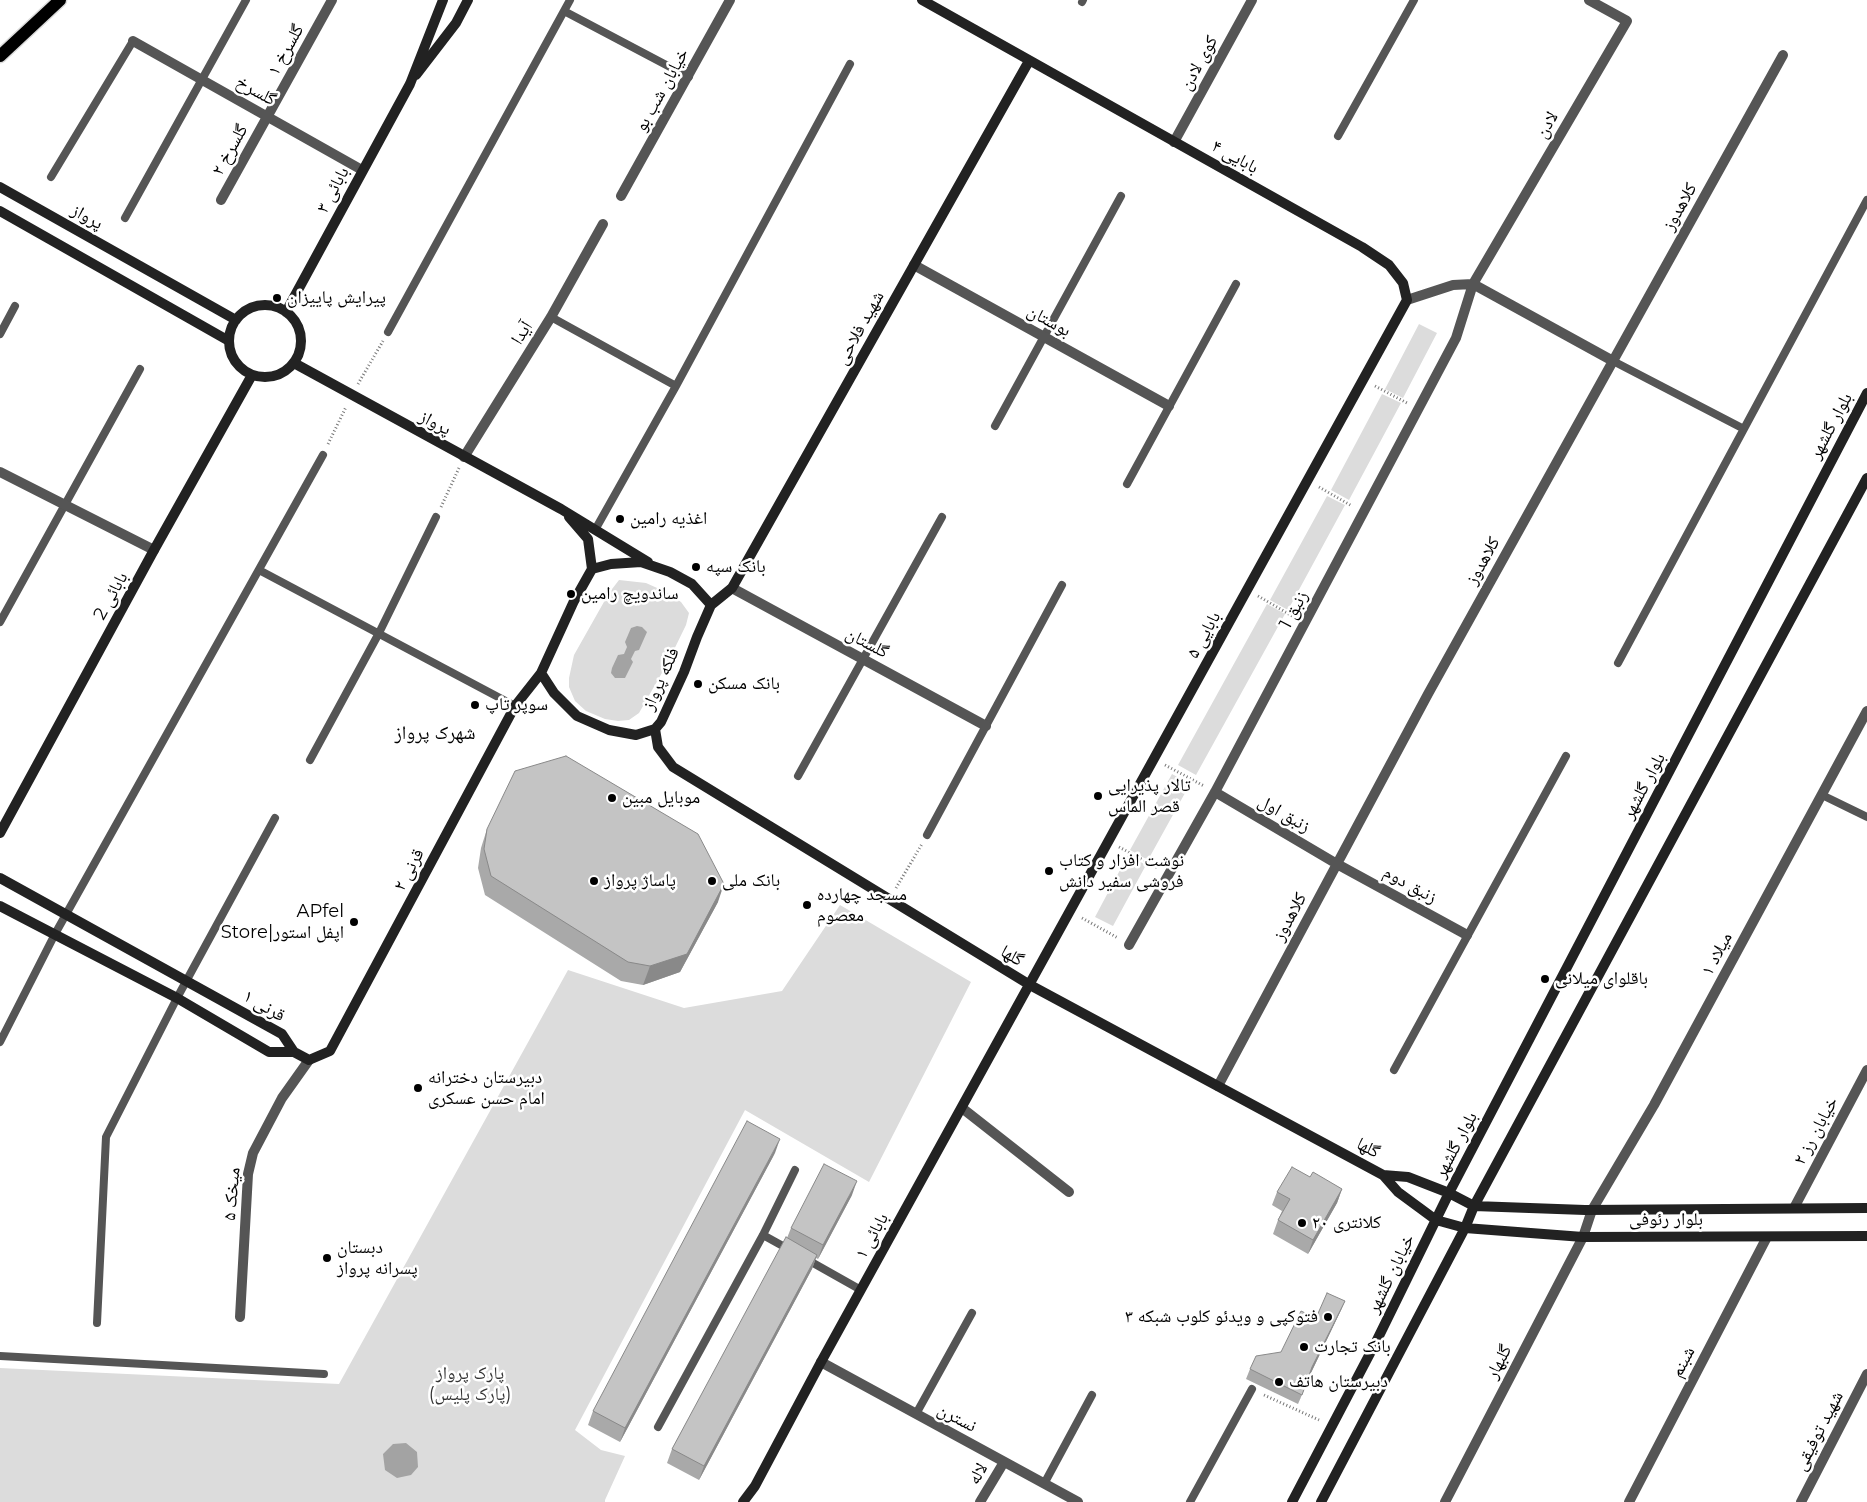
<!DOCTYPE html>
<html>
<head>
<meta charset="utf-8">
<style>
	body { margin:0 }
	canvas { display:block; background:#fff }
</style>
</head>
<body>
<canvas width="1867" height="1502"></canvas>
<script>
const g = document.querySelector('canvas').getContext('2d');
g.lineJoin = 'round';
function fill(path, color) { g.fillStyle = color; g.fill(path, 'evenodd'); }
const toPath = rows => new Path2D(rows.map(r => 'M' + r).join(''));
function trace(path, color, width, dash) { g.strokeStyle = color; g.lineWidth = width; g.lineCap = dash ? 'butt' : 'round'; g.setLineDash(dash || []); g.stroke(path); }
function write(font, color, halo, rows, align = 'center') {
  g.font = font + ' Montserrat,"Noto Naskh Arabic",sans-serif'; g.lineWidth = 5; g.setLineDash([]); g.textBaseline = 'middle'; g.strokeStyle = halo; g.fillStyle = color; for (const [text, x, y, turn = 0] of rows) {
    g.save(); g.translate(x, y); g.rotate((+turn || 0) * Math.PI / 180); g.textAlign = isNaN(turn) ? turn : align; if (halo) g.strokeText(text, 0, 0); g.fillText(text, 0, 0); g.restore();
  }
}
fill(toPath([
	[1419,324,1437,333,1403,398,1385,389],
	[1382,394,1401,403,1349,500,1331,490],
	[1327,496,1345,505,1288,610,1270,600],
	[619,580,646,583,666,592,681,602,689,613,686,625,667,664,639,713,629,720,618,721,605,719,586,711,575,701,569,687,569,678,574,655,609,593],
	[1267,604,1285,614,1196,775,1178,765],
	[1172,774,1190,784,1148,860,1130,850],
	[1128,855,1146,865,1113,926,1095,917],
	[840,905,971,982,869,1182,745,1110,575,1430,601,1450,625,1456,605,1500,605,1502,0,1502,0,1368,339,1384,568,970,684,1008,782,991]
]), '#dcdcdc');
fill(toPath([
	[637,626,642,627,647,632,639,650,635,651,631,659,633,662,625,678,615,678,611,673,612,668,618,655,624,654,627,647,625,642,631,628],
	[406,1443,417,1452,418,1467,411,1475,397,1478,385,1470,383,1454,393,1444]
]), '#a3a3a3');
const primary = toPath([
	[0,56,60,0]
]);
trace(primary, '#dbdbdb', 15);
trace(toPath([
	[358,384,383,341],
	[1375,386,1407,403],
	[328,444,346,407],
	[1319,487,1352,506],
	[441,507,459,468],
	[1258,596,1294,617],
	[1165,765,1204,786],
	[1119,847,1158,868],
	[896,888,922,844],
	[1082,918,1118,938],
	[1264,1395,1319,1420]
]), '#777', 3, [1, 2.5]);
trace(toPath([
	[1082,2,1083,0],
	[564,11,689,77],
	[1338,136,1414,0],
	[51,177,133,41],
	[125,218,246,0],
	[551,317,676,386],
	[388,332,570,0],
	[0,334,15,306],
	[1613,361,1744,429],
	[995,426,1121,196],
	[1127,484,1236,284],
	[595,530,676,386,850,64],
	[259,570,515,706],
	[0,622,140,369],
	[1618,663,1867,200],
	[310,760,379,633,436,517],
	[798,776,942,517],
	[1822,795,1867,817],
	[927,835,1062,585],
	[0,1042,55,934,323,455],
	[1394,1070,1566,756],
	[763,1235,790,1250],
	[806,1259,861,1290],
	[97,1323,106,1137,177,998,275,818],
	[0,1356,324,1374],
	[916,1414,972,1313],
	[658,1427,763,1235,795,1170],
	[1044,1484,1092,1395],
	[1190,1502,1252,1389]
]), '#555', 8);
trace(toPath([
	[133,41,362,170],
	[1174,142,1252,0],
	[621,196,730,0],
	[221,200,332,0],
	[914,265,1169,406],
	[1407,300,1453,285,1473,284,1613,361],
	[464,457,551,317,603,224],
	[0,472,154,550],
	[732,588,986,726],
	[1215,792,1337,864,1467,935],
	[1129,945,1215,792,1456,338,1473,284,1627,21,1589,0],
	[1218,1086,1428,694,1783,55],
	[962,1108,1069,1192],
	[1794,1208,1867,1070],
	[240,1317,248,1174,253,1153,282,1098,309,1060],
	[821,1362,1078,1502],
	[980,1502,1004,1462],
	[1445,1502,1583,1237,1592,1210,1654,1105,1867,711],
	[1629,1502,1767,1237],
	[1801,1502,1867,1374]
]), '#555', 10);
trace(toPath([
	[416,75,456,23,468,0],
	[0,187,236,320],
	[0,211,229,341],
	'229 341a36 36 0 1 1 72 0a36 36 0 1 1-72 0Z',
	[286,312,410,84,443,0],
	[294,363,561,509,648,562],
	[569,517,588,539,592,569],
	[641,562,670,572,692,584,711,605,697,637,684,672,661,722,655,729,636,735,609,730,577,716,554,693,541,673,574,601,592,569,611,564,641,562],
	[711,605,732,588,1029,61],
	[655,729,658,747,673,767,1030,985,1383,1175,1398,1192,1436,1220,1465,1228,1583,1237,1867,1236],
	[0,833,154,550,252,375],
	[0,878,282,1034,294,1052,309,1060,330,1051,515,706,541,673],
	[0,906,177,998,269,1052,294,1052],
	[1383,1175,1408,1177,1449,1193,1474,1206,1585,1210,1867,1208],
	[743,1502,755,1486,821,1362,1407,300,1403,283,1389,265,1362,247,922,0],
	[1292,1502,1376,1342,1449,1193,1867,393],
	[1321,1502,1465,1228,1474,1206,1867,478]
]), '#222', 10);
trace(primary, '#000', 12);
fill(toPath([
	[487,829,718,902,680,972,643,985,621,981,485,895,478,868,481,848],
	[775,1153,620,1442,588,1425,593,1411],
	[1310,1177,1342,1189,1337,1203,1308,1254,1273,1234,1278,1220,1282,1211,1272,1205,1277,1192],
	[852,1195,818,1259,816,1258,812,1269,699,1480,667,1463,672,1449,787,1238,791,1228],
	[1345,1301,1341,1310,1309,1377,1298,1404,1246,1379,1250,1369,1281,1352,1316,1318]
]), '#a9a9a9');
fill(toPath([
	[724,884,718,902,680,972,643,985,650,966],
	[780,1139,775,1153,620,1442,625,1428],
	[857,1181,852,1195,818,1259,823,1245],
	[1342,1189,1337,1203,1308,1254,1313,1240],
	[817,1255,812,1269,699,1480,704,1466],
	[1345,1301,1341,1310,1309,1377,1298,1404,1312,1367]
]), '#898989');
const building = toPath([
	[566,756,698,834,724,884,687,954,650,966,628,962,491,876,484,849,487,829,515,771,566,756],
	[747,1121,780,1139,625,1428,593,1411,747,1121],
	[824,1164,857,1181,823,1245,791,1228,824,1164],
	[1292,1167,1310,1177,1313,1172,1342,1189,1313,1240,1278,1220,1290,1199,1277,1192,1292,1167],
	[786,1237,817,1255,704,1466,672,1449,786,1237],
	[1327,1293,1345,1301,1312,1367,1302,1395,1250,1369,1256,1356,1281,1352,1301,1311,1316,1318,1327,1293]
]);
fill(building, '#c4c4c4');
trace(building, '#898989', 1);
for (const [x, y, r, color] of [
	[277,298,5,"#000"],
	[620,519,5,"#000"],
	[696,567,5,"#000"],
	[571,594,5,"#000"],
	[698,684,5,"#000"],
	[475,705,5,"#000"],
	[1098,796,5,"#000"],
	[612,798,5,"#000"],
	[1049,871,5,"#000"],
	[594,881,5,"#000"],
	[712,881,5,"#000"],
	[807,905,5,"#000"],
	[354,922,5,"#000"],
	[1545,979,5,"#000"],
	[418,1088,5,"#000"],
	[1302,1223,5,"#000"],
	[327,1258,5,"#000"],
	[1328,1317,5,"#000"],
	[1304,1347,5,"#000"],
	[1279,1382,5,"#000"]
]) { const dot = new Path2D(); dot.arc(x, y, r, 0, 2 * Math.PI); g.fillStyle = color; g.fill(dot); trace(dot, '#fff', 2); }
write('18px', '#000', '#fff', [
	["گلسرخ ۱",286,50,-61],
	["کوی لادن",1199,63,-61],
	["خیابان شب بو",662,90,-61],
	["گلسرخ",256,91,29],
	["لادن",1547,125,-60],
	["گلسرخ ۲",230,150,-61],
	["بابایی ۴",1235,157,29],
	["بابائی ۳",333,190,-62],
	["کلاهدوز",1680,207,-61],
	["پرواز",87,217,29],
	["بوستان",1049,321,29],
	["شهید فلاحی",860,328,-61],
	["آیدا",522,333,-58],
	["پرواز",435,423,28],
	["بلوار گلشهر",1831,426,-62],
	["کلاهدوز",1483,561,-61],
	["بابائی 2",111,596,-61],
	["زنبق 1",1294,610,-62],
	["۵ بابایی",1204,635,-61],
	["گلستان",867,643,28],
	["فلکه پرواز",661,679,-66],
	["بلوار گلشهر",1644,786,-62],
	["زنبق اول",1284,814,30],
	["قرنی ۲",409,870,-62],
	["زنبق دوم",1410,885,29],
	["کلاهدوز",1290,917,-62],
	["میلاد ۱",1717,954,-62],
	["گلها",1012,956,31],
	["قرنی ۱",264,1006,30],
	["خیابان رز ۲",1816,1131,-62],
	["بلوار گلشهر",1456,1145,-62],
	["گلها",1368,1148,28],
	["میخک ۵",232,1194,-85],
	["بلوار رئوفی",1666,1220],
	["بابائی ۱",872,1236,-61],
	["خیابان گلشهر",1391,1274,-64],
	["گلبهار",1499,1362,-63],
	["شبنم",1683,1362,-62],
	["نسترن",957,1418,28],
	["شهید توفیقی",1819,1431,-63],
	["لاله",978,1474,-60]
]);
write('18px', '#000', '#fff', [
	["پیرایش پاییزان",287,298],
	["اغذیه رامین",630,519],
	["بانک سپه",706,567],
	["ساندویچ رامین",581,594],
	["بانک مسکن",708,684],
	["سوپر تاپ",485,705],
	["تالار پذیرایی",1108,786],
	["قصر الماس",1108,807],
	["موبایل مبین",622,798],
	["نوشت افزار و کتاب",1059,861],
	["فروشی سفیر دانش",1059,882],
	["پاساژ پرواز",604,881],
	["بانک ملی",722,881],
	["مسجد چهارده",817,895],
	["معصوم",817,916],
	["APfel",344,912,"right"],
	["Store|اپفل استور",344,933,"right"],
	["باقلوای میلانی",1555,979],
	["دبیرستان دخترانه",428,1078],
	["امام حسن عسکری",428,1099],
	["کلانتری ۲۰",1312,1223],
	["دبستان",337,1248],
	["پسرانه پرواز",337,1269],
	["فتوکپی و ویدئو کلوب شبکه ۳",1318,1317,"right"],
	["بانک تجارت",1314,1347],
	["دبیرستان هاتف",1289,1382]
], 'left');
write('18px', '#333', '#fff', [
	["پارک پرواز",470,1374],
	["(پارک پلیس)",470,1395]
]);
write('19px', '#000', '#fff', [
	["شهرک پرواز",435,733]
]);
</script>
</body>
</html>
